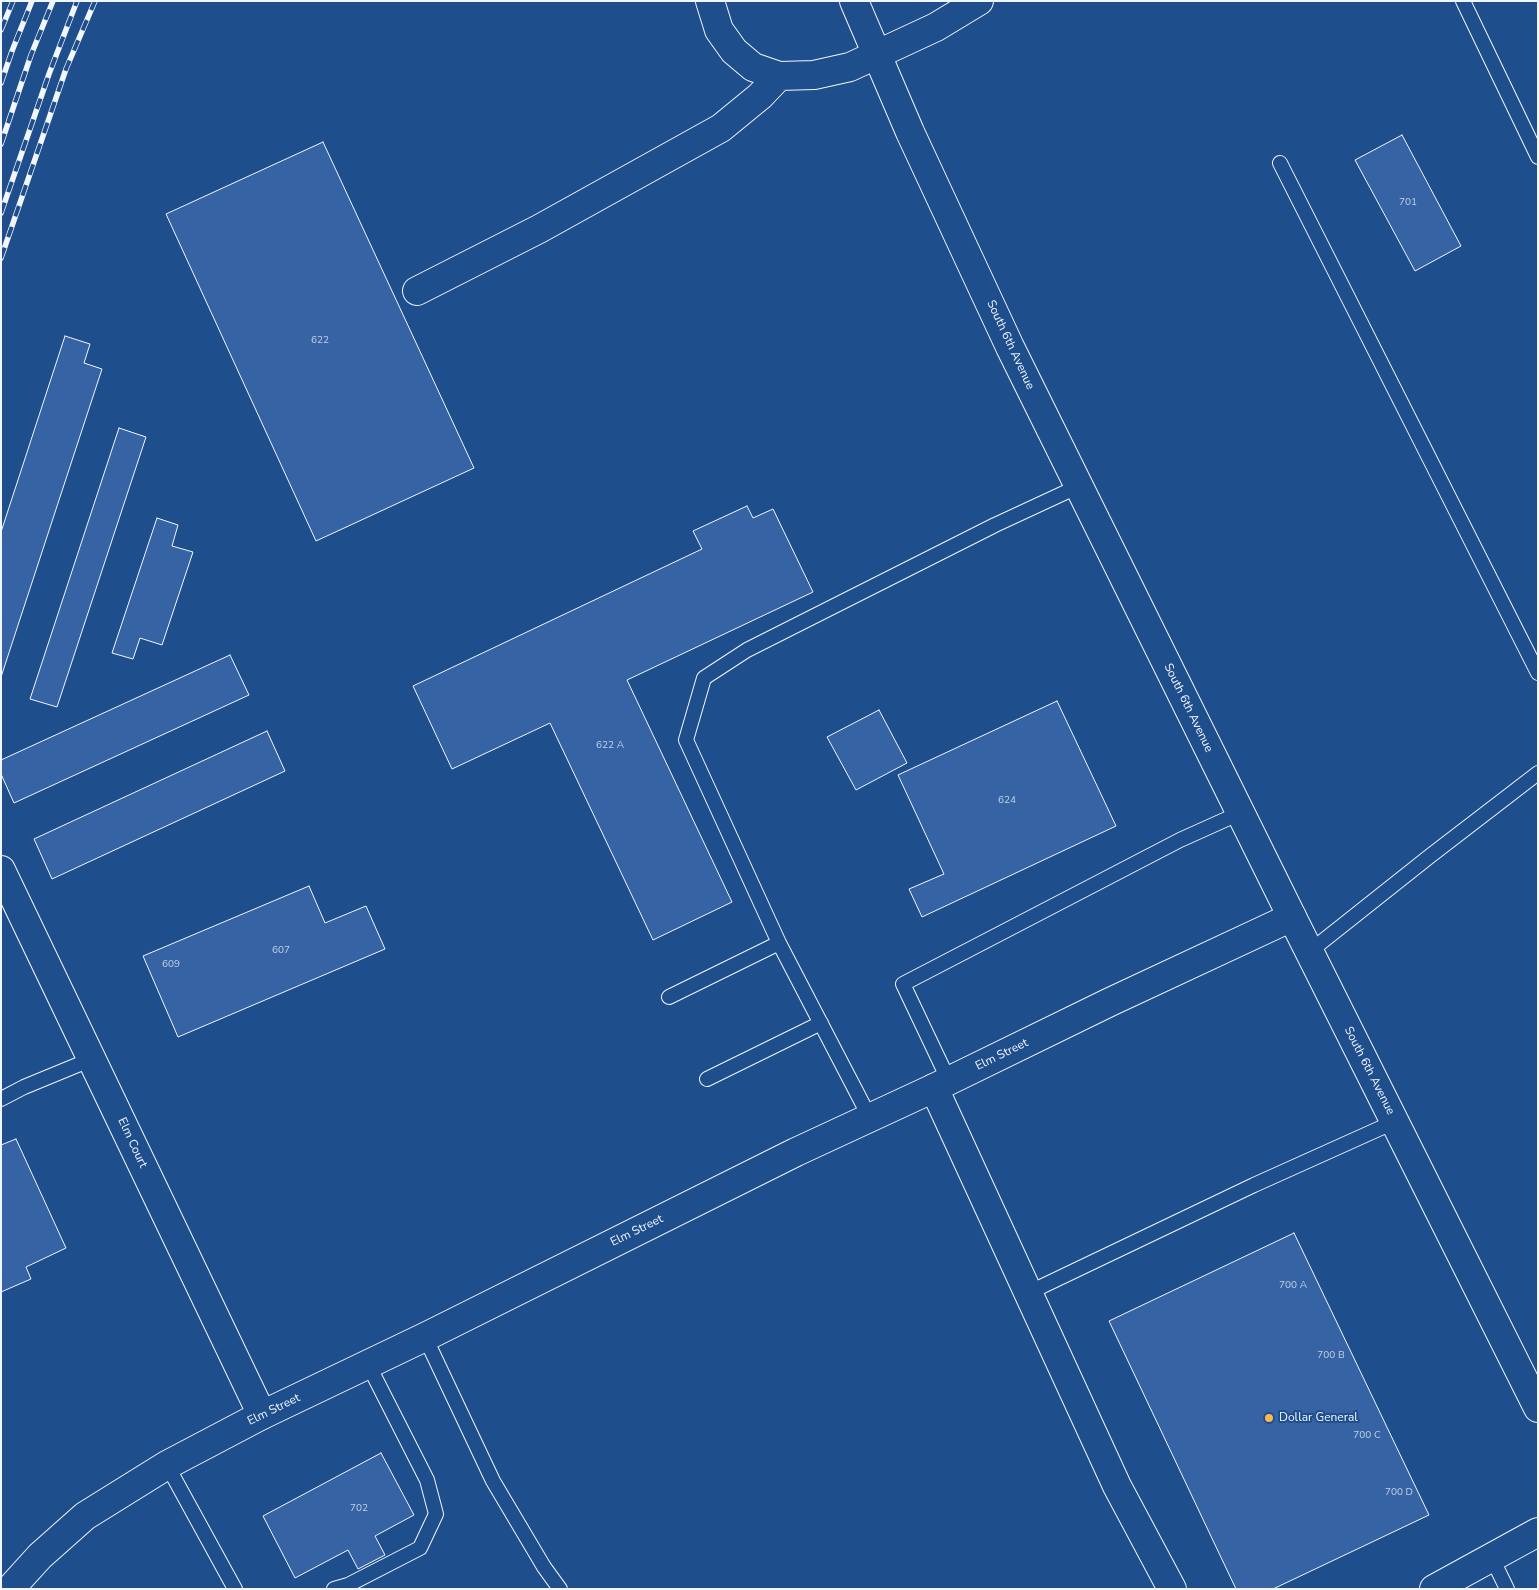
<!DOCTYPE html>
<html>
<head>
<meta charset="utf-8">
<style>
	body { margin:0 }
	#map { position:relative; width:1539px; height:1590px; overflow:hidden; background:#1f4e8c; font-family:"Nunito Sans",sans-serif }
	canvas { display:block }
	.frame { position:absolute; inset:0; border:2px solid #f2f6ff; pointer-events:none }
</style>
</head>
<body>
<div id="map">
<canvas width="1539" height="1590"></canvas>
<div class="frame"></div>
</div>
<script>
const g = document.querySelector('canvas').getContext('2d');
g.lineJoin = 'round';
function fill(path, color) { g.fillStyle = color; g.fill(path, 'evenodd'); }
const toPath = rows => new Path2D(rows.map(r => 'M' + r).join(''));
function trace(path, color, width, dash) { g.strokeStyle = color; g.lineWidth = width; g.lineCap = dash ? 'butt' : 'round'; g.setLineDash(dash || []); g.stroke(path); }
function write(font, color, halo, rows, align = 'center') {
  g.font = font + ' "Nunito Sans",sans-serif'; g.lineWidth = 4; g.setLineDash([]); g.textBaseline = 'middle'; g.strokeStyle = halo; g.fillStyle = color; for (const [text, x, y, turn = 0] of rows) {
    g.save(); g.translate(x, y); g.rotate((+turn || 0) * Math.PI / 180); g.textAlign = isNaN(turn) ? turn : align; if (halo) g.strokeText(text, 0, 0); g.fillText(text, 0, 0); g.restore();
  }
}
const building = toPath([
	[1402,135,1461,246,1415,271,1355,160,1402,135],
	[323,142,474,468,316,541,166,214,323,142],
	[65,336,90,344,84,363,102,369,1,677,1,532,65,336],
	[119,428,146,437,57,707,30,699,119,428],
	[747,506,753,518,773,509,813,592,627,680,732,902,653,940,550,723,452,769,413,686,702,549,693,531,747,506],
	[157,518,178,525,172,546,193,552,162,645,140,638,133,659,112,653,157,518],
	[230,655,249,695,14,803,1,774,1,760,230,655],
	[1057,701,1116,826,922,917,909,889,944,874,898,775,1057,701],
	[879,710,907,763,856,790,827,737,879,710],
	[267,731,285,771,52,879,34,839,267,731],
	[309,886,325,923,366,906,385,949,178,1037,143,956,309,886],
	[16,1139,66,1248,26,1267,31,1279,1,1292,1,1145,16,1139],
	[1294,1233,1429,1515,1273,1589,1236,1589,1109,1321,1294,1233],
	[381,1453,414,1515,375,1536,385,1555,358,1569,348,1550,295,1578,263,1516,381,1453]
]);
fill(building, '#3563a3');
trace(building, '#f2f6ff', 1);
const lane = toPath([
	[1463,1,1538,157],
	[1280,163,1538,673],
	[1309,952,1430,856,1538,773],
	[669,997,779,943],
	[707,1079,821,1023],
	[949,1081,903,984,1180,840,1240,813],
	[1,1099,24,1087,92,1059],
	[870,1118,779,943,686,740,704,678,747,650,995,525,1079,486],
	[1028,1293,1254,1185,1394,1122],
	[425,1337,493,1481,544,1567,560,1589],
	[167,1465,235,1589],
	[1492,1558,1507,1589],
	[334,1589,348,1585,420,1548,436,1514,427,1480,368,1364]
]);
const street = toPath([
	[710,1,719,30,734,51,753,67,779,76],
	[417,291,539,229,721,128,760,96,779,76,814,75,850,67,936,27,979,1],
	[1,870,262,1415],
	[934,1088,1117,1486,1172,1589],
	[1434,1589,1538,1532]
]);
const secondary = toPath([
	[10,1589,40,1556,85,1516,167,1465,262,1415,425,1337,796,1152,934,1088,1110,1002,1292,917]
]);
const primary = toPath([
	[854,1,910,132,1010,347,1292,917,1538,1408]
]);
trace(lane, '#f2f6ff', 16);
trace(street, '#f2f6ff', 30);
trace(secondary, '#f2f6ff', 30);
trace(primary, '#f2f6ff', 30);
trace(lane, '#1f4e8c', 14);
trace(street, '#1f4e8c', 28);
trace(secondary, '#1f4e8c', 28);
trace(primary, '#1f4e8c', 28);
const rail = toPath([
	[1,30,13,1],
	[1,83,12,51,32,1],
	[1,144,31,55,53,1],
	[1,213,49,74,77,1],
	[1,258,66,69,95,1]
]);
trace(rail, '#f2f6ff', 5.5);
trace(rail, '#1f4e8c', 4, [11]);
for (const [x, y, r, color] of [
	[1269,1418,5,"#ffb74d"]
]) { const dot = new Path2D(); dot.arc(x, y, r, 0, 2 * Math.PI); g.fillStyle = color; g.fill(dot); trace(dot, '#1f4e8c', 2); }
write('10px', '#c3d1e8', null, [
	["701",1408,203],
	["622",320,341],
	["622 A",610,746],
	["624",1007,801],
	["607",281,951],
	["609",171,965],
	["700 A",1293,1286],
	["700 B",1331,1356],
	["700 C",1367,1436],
	["700 D",1399,1493],
	["702",359,1509]
]);
write('12px', '#f2f6ff', '#1f4e8c', [
	["South 6th Avenue",1010,345,65],
	["South 6th Avenue",1188,708,64],
	["Elm Street",1002,1055,-26],
	["South 6th Avenue",1369,1071,63],
	["Elm Court",132,1143,65],
	["Elm Street",637,1231,-26],
	["Elm Street",274,1410,-26]
]);
write('12px', '#f2f6ff', '#1f4e8c', [
	["Dollar General",1279,1418]
], 'left');
</script>
</body>
</html>
